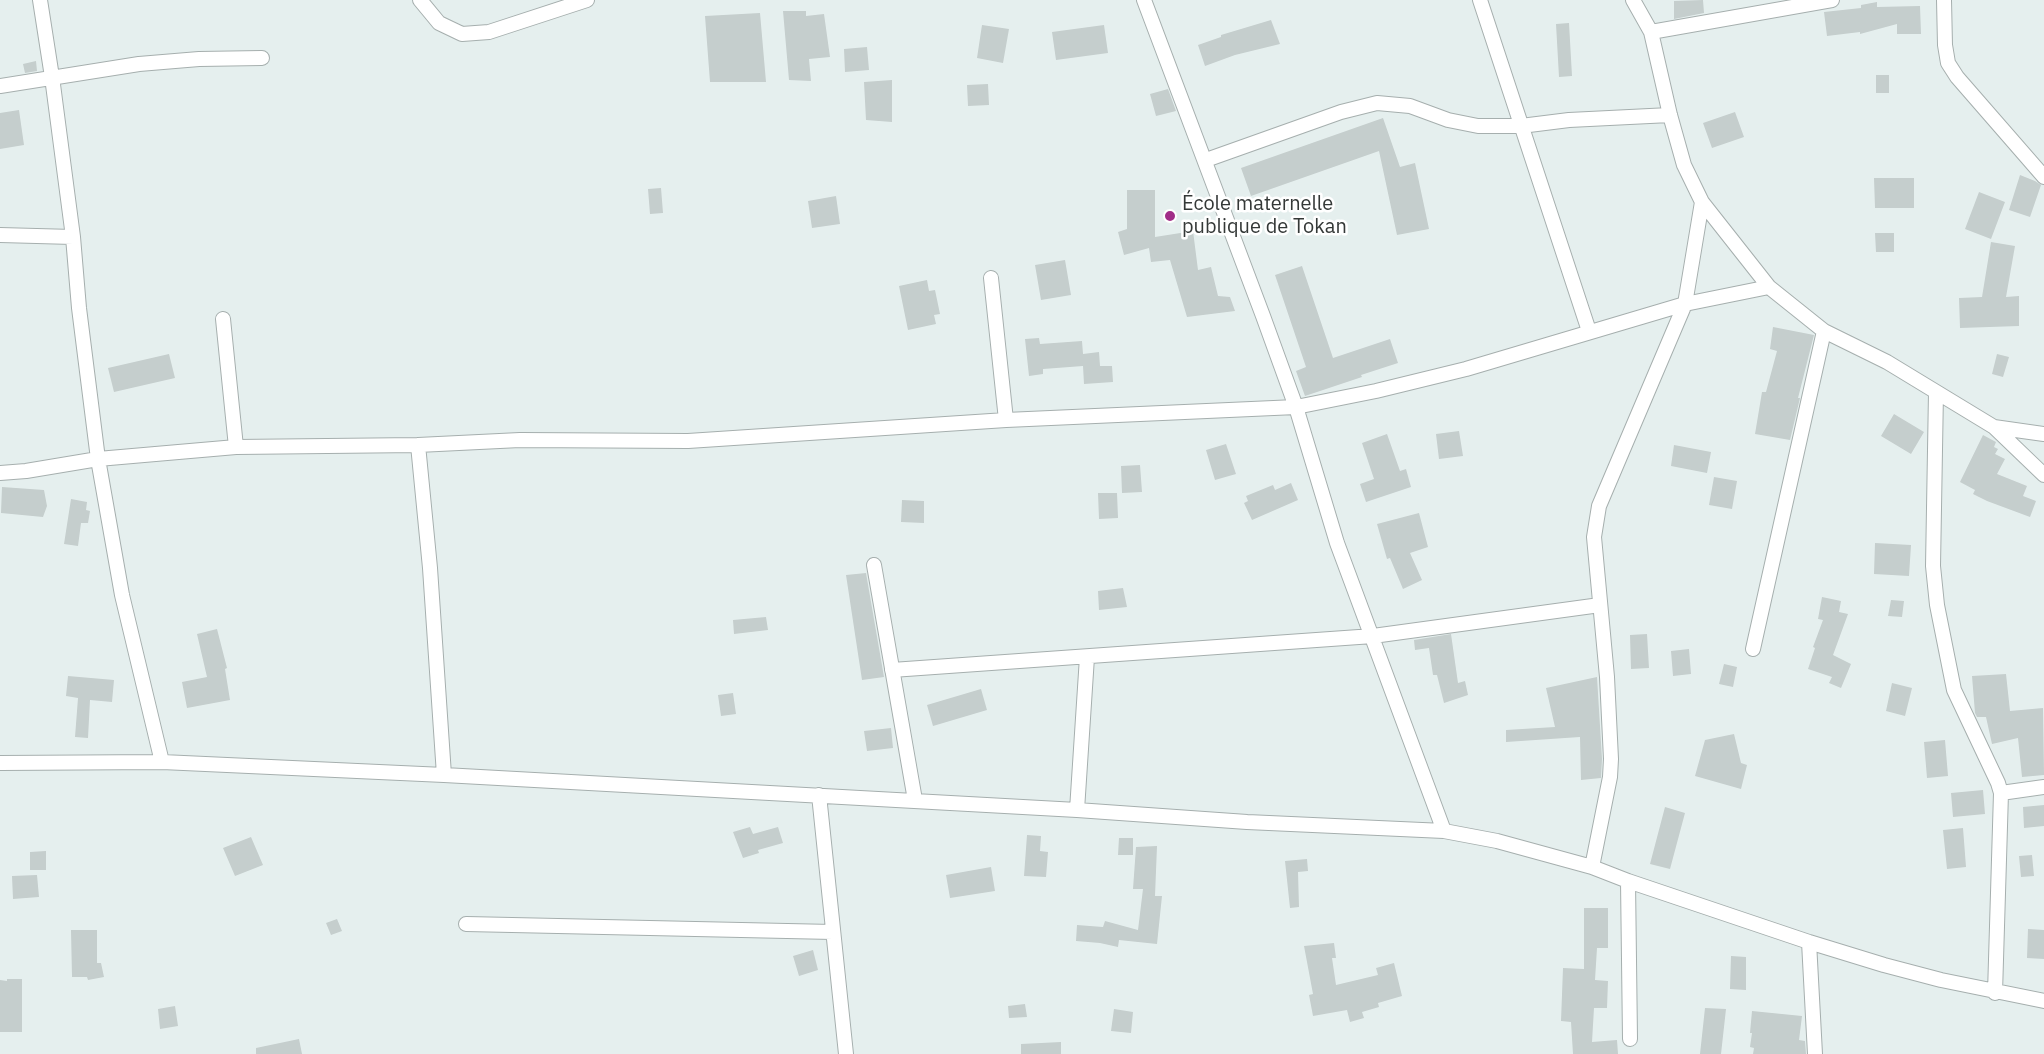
<!DOCTYPE html>
<html>
<head>
<meta charset="utf-8">
<style>
	body { margin:0 }
	canvas { display:block; background:#e5efee }
</style>
</head>
<body>
<canvas width="2044" height="1054"></canvas>
<script>
const g = document.querySelector('canvas').getContext('2d');
g.lineJoin = 'round';
function fill(path, color) { g.fillStyle = color; g.fill(path, 'evenodd'); }
const toPath = rows => new Path2D(rows.map(r => 'M' + r).join(''));
function trace(path, color, width, dash) { g.strokeStyle = color; g.lineWidth = width; g.lineCap = dash ? 'butt' : 'round'; g.setLineDash(dash || []); g.stroke(path); }
function write(font, color, halo, rows, align = 'center') {
  g.font = font + ' "IBM Plex Sans",sans-serif'; g.lineWidth = 5; g.setLineDash([]); g.textBaseline = 'middle'; g.strokeStyle = halo; g.fillStyle = color; for (const [text, x, y, turn = 0] of rows) {
    g.save(); g.translate(x, y); g.rotate((+turn || 0) * Math.PI / 180); g.textAlign = isNaN(turn) ? turn : align; if (halo) g.strokeText(text, 0, 0); g.fillText(text, 0, 0); g.restore();
  }
}
fill(toPath([
	[1703,0,1704,13,1674,19,1674,1],
	[1877,2,1877,7,1920,6,1921,34,1897,34,1897,24,1860,34,1860,32,1827,36,1824,12,1861,8,1861,5],
	[783,11,806,11,806,16,824,14,830,57,809,59,811,81,789,80],
	[760,13,766,82,710,82,705,16],
	[1271,20,1280,44,1235,55,1205,66,1198,45,1221,37,1221,35],
	[1569,23,1572,76,1559,77,1556,24],
	[982,25,1009,29,1003,63,977,58],
	[1104,25,1108,53,1056,60,1052,32],
	[867,47,869,70,845,72,844,49],
	[36,61,37,71,25,73,23,64],
	[1876,75,1889,75,1889,93,1876,93],
	[892,80,892,122,866,120,864,82],
	[988,84,989,105,968,106,967,85],
	[1168,89,1176,111,1156,116,1150,94],
	[19,110,24,145,0,149,0,113],
	[1735,112,1744,137,1712,148,1703,123],
	[1383,118,1400,167,1415,163,1429,229,1397,235,1379,151,1251,196,1241,168],
	[2020,175,2035,181,2041,185,2030,217,2009,210],
	[1874,178,1914,178,1914,208,1875,208],
	[661,188,663,213,650,214,648,189],
	[1127,190,1155,190,1155,237,1193,231,1198,270,1211,267,1218,296,1230,297,1235,311,1187,317,1170,260,1151,262,1149,248,1124,255,1118,232,1127,229],
	[1979,192,2005,202,1991,239,1965,229],
	[836,196,840,224,812,228,808,201],
	[1875,233,1894,233,1894,252,1876,252],
	[1991,242,2015,246,2006,297,2019,296,2019,326,1960,328,1959,298,1982,297],
	[1065,260,1071,295,1041,300,1035,265],
	[1302,266,1333,358,1390,339,1398,363,1361,375,1362,377,1305,396,1296,371,1306,367,1275,275],
	[927,280,929,291,935,290,940,314,934,315,936,324,908,330,899,286],
	[1773,327,1814,335,1798,398,1800,398,1790,440,1755,434,1762,392,1766,392,1777,351,1770,349],
	[1039,338,1040,344,1082,341,1083,354,1099,352,1100,366,1112,366,1113,382,1084,384,1083,366,1043,369,1043,374,1029,376,1025,339],
	[169,354,175,378,114,392,108,368],
	[1997,354,2009,357,2003,377,1992,374],
	[1894,414,1924,432,1911,454,1881,436],
	[1459,431,1463,456,1439,459,1436,434],
	[1387,434,1400,471,1406,469,1411,487,1366,502,1360,484,1374,479,1362,443],
	[1983,435,1996,442,1994,447,1998,449,1995,454,2005,459,1997,474,2027,486,2023,496,2036,501,2030,517,1987,501,1973,494,1975,490,1960,482],
	[1226,444,1236,474,1215,480,1206,450],
	[1674,445,1711,452,1707,473,1671,466],
	[1140,465,1142,492,1122,493,1121,466],
	[1714,477,1737,481,1732,509,1709,505],
	[1291,483,1298,500,1252,520,1244,503,1248,501,1246,496,1273,485,1275,490],
	[2,487,44,490,47,506,43,517,1,513],
	[1098,493,1117,493,1118,518,1099,519],
	[71,499,87,502,86,510,90,511,88,523,81,523,78,546,64,544],
	[902,500,924,501,924,523,901,522],
	[1419,513,1428,547,1410,553,1422,580,1403,589,1390,558,1387,559,1377,524],
	[1875,543,1911,545,1909,576,1874,574],
	[866,573,884,677,862,680,846,575],
	[1123,588,1127,607,1099,610,1098,591],
	[1822,597,1841,601,1839,612,1848,614,1833,655,1851,664,1841,688,1829,683,1832,677,1808,669,1815,648,1813,647,1823,620,1818,619],
	[1891,600,1904,601,1902,617,1888,616],
	[766,617,768,630,734,634,733,620],
	[217,629,227,668,225,669,230,700,187,708,182,682,207,677,197,634],
	[1451,634,1458,683,1465,681,1468,695,1444,703,1437,675,1433,675,1429,648,1415,650,1414,640],
	[1647,634,1649,668,1631,669,1630,635],
	[1689,649,1691,674,1673,676,1671,651],
	[1724,664,1737,667,1733,687,1719,684],
	[2006,674,2010,711,2043,708,2044,775,2022,777,2018,738,1992,744,1986,717,1977,717,1975,713,1972,676],
	[68,676,114,680,112,702,90,700,88,738,75,737,78,698,66,696],
	[1597,677,1602,759,1601,778,1581,780,1580,737,1506,742,1506,730,1555,727,1546,688],
	[1892,683,1912,688,1905,716,1886,711],
	[981,689,987,710,933,726,927,705],
	[733,693,736,714,721,716,718,695],
	[891,728,893,748,867,751,864,731],
	[1734,734,1741,763,1747,765,1741,789,1695,776,1705,740],
	[1945,740,1948,776,1927,778,1924,742],
	[1983,790,1985,814,1953,817,1951,793],
	[2044,805,2044,826,2024,828,2023,807],
	[1665,807,1685,813,1670,869,1650,864],
	[750,827,753,834,778,827,783,843,758,850,759,853,743,858,733,832],
	[1963,828,1966,867,1947,869,1943,830],
	[1027,835,1041,836,1040,851,1048,852,1046,877,1024,876],
	[251,837,263,865,235,876,223,848],
	[1119,838,1133,838,1133,855,1118,855],
	[1157,846,1155,896,1162,896,1157,944,1119,940,1118,947,1100,943,1076,941,1077,925,1103,927,1105,921,1138,930,1143,889,1133,889,1136,847],
	[46,851,46,870,30,870,30,852],
	[2032,855,2034,876,2021,877,2019,856],
	[1307,859,1308,871,1298,872,1299,907,1290,908,1285,861],
	[991,867,995,891,950,898,946,875],
	[37,875,39,897,13,899,12,876],
	[1584,908,1608,908,1608,948,1597,948,1595,980,1608,981,1607,1008,1594,1008,1592,1042,1617,1040,1618,1054,1573,1054,1571,1022,1561,1021,1563,968,1584,969],
	[337,919,342,931,331,935,326,923],
	[2028,929,2044,930,2044,959,2027,958],
	[71,930,97,930,97,963,101,963,104,977,88,980,87,977,72,977],
	[1334,943,1336,958,1332,958,1336,985,1378,975,1376,968,1394,963,1402,996,1378,1003,1379,1007,1362,1012,1364,1018,1350,1022,1347,1010,1313,1016,1309,995,1313,994,1304,946],
	[813,950,818,970,799,976,793,956],
	[1731,956,1746,957,1746,990,1730,989],
	[7,979,22,979,22,1032,0,1032,0,980,7,981],
	[1025,1004,1027,1017,1009,1018,1008,1006],
	[175,1006,178,1026,160,1029,158,1009],
	[1705,1008,1726,1009,1721,1054,1700,1054],
	[1114,1009,1133,1012,1131,1033,1111,1031],
	[1752,1011,1802,1016,1799,1040,1805,1041,1806,1054,1753,1054,1754,1048,1750,1047,1752,1033,1750,1033],
	[299,1039,302,1054,256,1054,256,1048],
	[1061,1042,1061,1054,1021,1054,1021,1044]
]), '#c5cecd');
const street = toPath([
	[40,0,52,77,73,237,79,308,98,459,122,595,162,762],
	[420,0,439,23,462,34,489,32,587,0],
	[1144,0,1263,316,1296,407,1337,543,1444,831],
	[1480,0,1589,331],
	[1633,0,1651,32,1670,115,1684,165,1702,202,1769,287,1824,331,1887,362,1994,427,2044,475],
	[1944,0,1945,45,1948,63,1957,77,2044,177],
	[1651,32,1832,0],
	[0,86,139,64,199,59,262,58],
	[1206,160,1341,112,1377,103,1410,106,1448,120,1478,126,1521,126,1569,120,1670,115],
	[0,235,73,237],
	[991,278,1006,420],
	[223,319,236,447],
	[1936,392,1933,566,1937,605,1954,690,1998,783,2001,793,1995,993],
	[1994,427,2044,434],
	[418,445,430,568,444,775],
	[0,473,26,471,98,459,236,447,418,445,520,440,688,441,1006,420,1296,407,1376,391,1466,369,1685,304,1769,287],
	[874,565,915,800],
	[1753,649,1824,331],
	[892,670,1373,636,1600,605],
	[0,763,162,762,444,775,1077,810,1247,822,1444,831,1497,841,1592,867,1628,881,1809,942,1884,965,1941,980,2044,1001],
	[2001,793,2044,787],
	[819,795,846,1054],
	[1077,810,1087,657],
	[1592,867,1610,777,1611,759,1607,677,1594,537,1599,506,1685,304,1702,202],
	[1628,881,1630,1039],
	[466,924,833,932],
	[1809,942,1815,1054]
]);
trace(street, '#a6afae', 16);
trace(street, '#fff', 14);
for (const [x, y, r, color] of [
	[1170,216,6,"#a12d88"]
]) { const dot = new Path2D(); dot.arc(x, y, r, 0, 2 * Math.PI); g.fillStyle = color; g.fill(dot); trace(dot, '#fff', 2); }
write('20px', '#343837', '#fff', [
	["École maternelle",1182,204],
	["publique de Tokan",1182,227]
], 'left');
</script>
</body>
</html>
